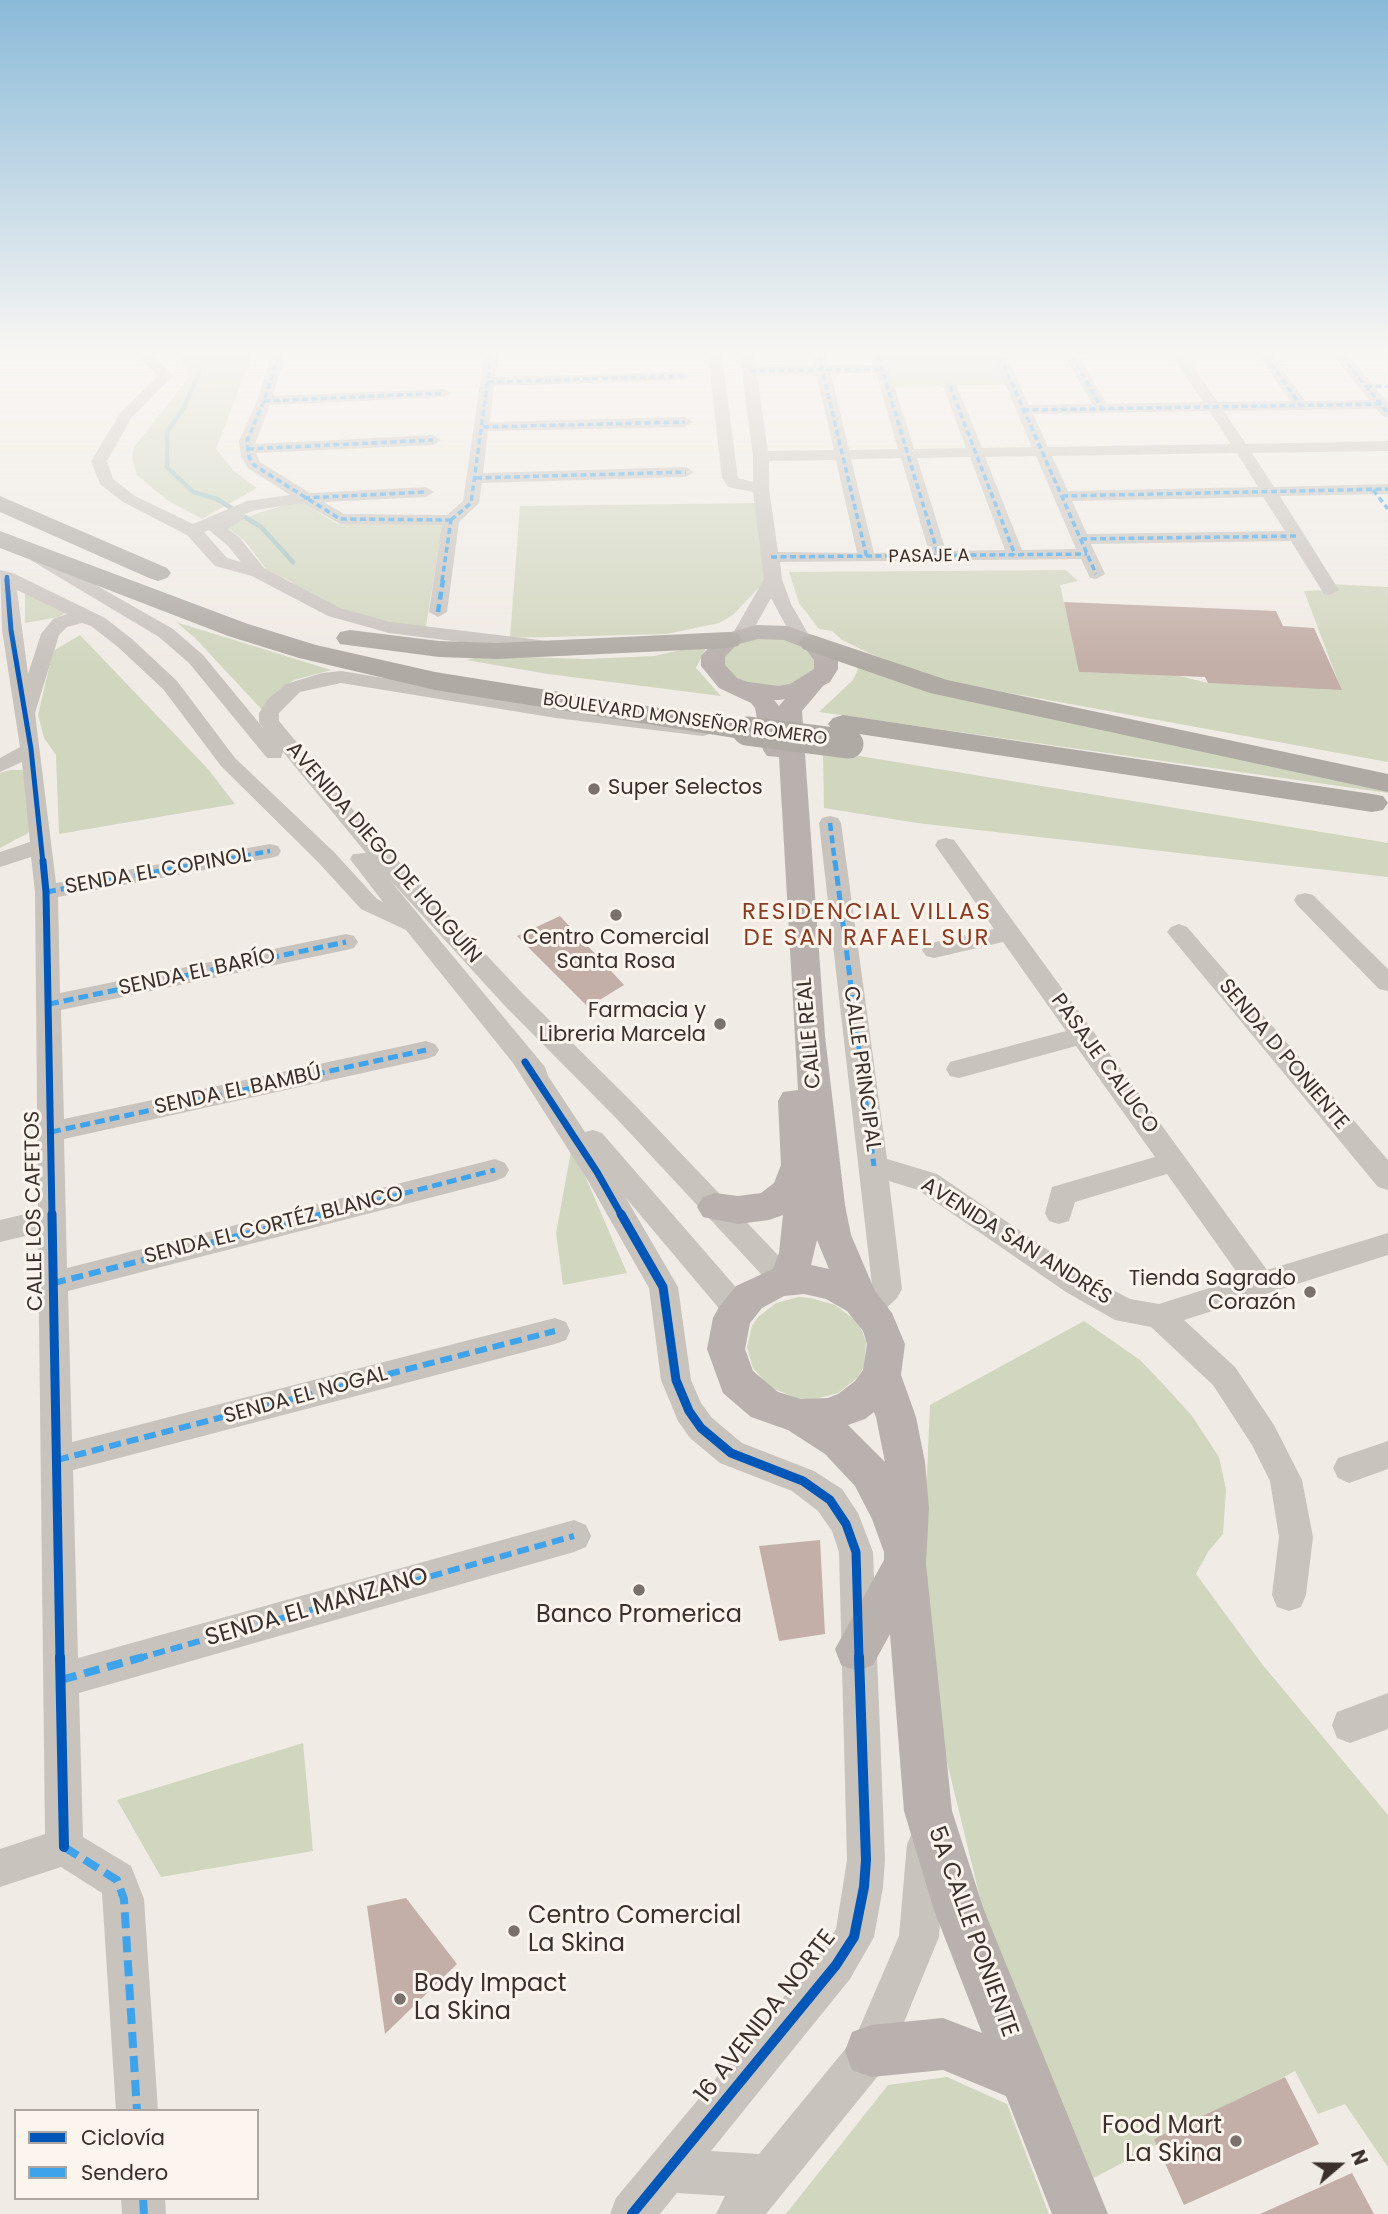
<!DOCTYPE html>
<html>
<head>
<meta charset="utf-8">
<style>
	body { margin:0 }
	#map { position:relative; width:1388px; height:2214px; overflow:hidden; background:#f0ebe5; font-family:Poppins,sans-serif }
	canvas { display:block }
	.legend { position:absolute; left:14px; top:2109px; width:245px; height:91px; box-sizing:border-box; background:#fbf5ee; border:2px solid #aea6a0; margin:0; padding:9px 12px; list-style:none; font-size:21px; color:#3b302b }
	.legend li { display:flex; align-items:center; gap:14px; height:35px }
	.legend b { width:35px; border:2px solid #aea6a0 }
	.north { position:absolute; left:1304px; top:2130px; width:70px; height:70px; -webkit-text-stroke:5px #fbf5ee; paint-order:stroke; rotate:70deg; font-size:19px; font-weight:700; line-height:28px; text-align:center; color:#3b302b }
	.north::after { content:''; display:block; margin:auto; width:24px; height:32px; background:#3b302b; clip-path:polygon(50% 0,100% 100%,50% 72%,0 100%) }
</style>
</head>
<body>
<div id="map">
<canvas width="1388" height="2214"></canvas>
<ul class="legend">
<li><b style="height:9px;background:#0057b8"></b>Ciclovía</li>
<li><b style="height:9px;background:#3fa3eb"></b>Sendero</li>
</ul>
<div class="north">N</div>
</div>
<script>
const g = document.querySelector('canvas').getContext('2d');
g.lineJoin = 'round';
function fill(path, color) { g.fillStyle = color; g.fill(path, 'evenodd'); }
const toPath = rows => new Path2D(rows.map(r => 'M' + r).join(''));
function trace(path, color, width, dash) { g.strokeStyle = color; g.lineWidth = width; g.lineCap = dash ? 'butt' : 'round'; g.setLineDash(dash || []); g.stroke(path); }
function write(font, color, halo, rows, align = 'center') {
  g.font = font + ' Poppins,sans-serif'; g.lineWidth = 6; g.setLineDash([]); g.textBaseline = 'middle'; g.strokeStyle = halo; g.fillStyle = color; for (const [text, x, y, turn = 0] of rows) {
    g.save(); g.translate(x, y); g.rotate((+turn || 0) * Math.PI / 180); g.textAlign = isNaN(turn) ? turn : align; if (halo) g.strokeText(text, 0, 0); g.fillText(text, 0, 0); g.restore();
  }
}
fill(toPath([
	[180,356,252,356,216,449,234,471,257,488,202,519,167,500,137,475,132,458,134,447,189,377],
	[882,356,996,356,1008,385,892,387],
	[301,501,337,524,443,523,425,632,340,609,308,595,290,581,267,570,244,540,226,527,261,512],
	[758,503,770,576,733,615,719,623,667,634,510,638,520,506],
	[1066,570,1078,581,1060,585,1080,672,1175,675,1208,683,1341,689,1304,591,1330,590,1330,584,1388,587,1388,762,944,681,871,654,842,640,832,631,819,629,799,603,789,572],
	[25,592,67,612,59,617,25,623],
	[176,622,331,670,294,680,279,690,264,712,195,638],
	[80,635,208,769,235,804,59,834,56,755,44,738,38,715,53,651],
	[764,635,807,645,821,661,808,683,758,689,721,670,724,651,733,644],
	[708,644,696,668,721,696,548,674,466,660,485,656,587,659,654,656],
	[855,663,1388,788,1388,793,819,712,853,680,858,669],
	[823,750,1388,843,1388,877,917,823,824,808],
	[10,770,22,770,29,773,34,824,28,833,0,848,0,773],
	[572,1146,627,1273,563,1285,556,1233],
	[799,1297,811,1298,835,1305,855,1320,862,1331,866,1342,864,1366,858,1377,838,1393,811,1400,796,1398,770,1387,753,1368,747,1347,752,1326,758,1317,776,1303],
	[1084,1321,1140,1360,1165,1386,1192,1416,1219,1457,1226,1490,1223,1534,1208,1552,1196,1574,1262,1664,1388,1815,1388,2167,1345,2104,1318,2114,1295,2071,1088,2181,985,1918,944,1750,923,1565,930,1405],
	[303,1743,313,1851,161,1877,117,1800],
	[947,2077,1007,2104,1049,2214,786,2214,888,2085]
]), '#d1d6bf');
trace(toPath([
	[194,356,200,371,184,407,167,432,167,467,193,492,217,499,236,511],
	[245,517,261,527,293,562]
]), '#a1c2c1', 4.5);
fill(toPath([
	[1064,602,1276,611,1283,626,1314,628,1342,690,1208,683,1205,677,1079,672],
	[560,916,624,985,588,1007,517,936],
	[820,1540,825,1634,779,1641,759,1546],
	[406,1898,457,1964,385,2034,367,1906],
	[1285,2077,1319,2144,1184,2205,1154,2139],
	[1352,2173,1374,2214,1260,2214]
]), '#c3afa7');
fill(toPath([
	[138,356,154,356,173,376,132,417,107,461,113,479,135,496,193,524,247,501,290,495,248,468,241,457,239,441,257,401,271,356,285,356,273,396,444,389,451,393,444,397,270,405,255,444,433,435,441,440,433,445,256,453,260,462,310,493,426,487,434,492,426,497,324,502,344,514,447,515,463,501,484,356,498,356,495,377,683,372,690,376,683,380,494,386,490,422,685,417,693,422,685,427,488,431,483,473,686,467,694,472,686,477,482,483,479,503,459,522,447,612,438,617,429,612,442,525,340,524,303,503,256,510,245,514,244,519,228,529,240,538,264,568,340,608,390,622,548,641,557,647,548,653,389,633,328,616,252,576,215,566,187,535,123,502,100,484,91,461,121,412,158,376,138,356],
	[209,530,228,546,241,562,227,558,204,532,209,530],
	[708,356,722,356,738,478,753,482,753,456,740,356,754,356,756,367,814,366,812,356,826,356,828,365,874,365,871,356,885,356,914,449,966,448,943,386,950,382,957,386,982,448,1032,447,993,356,1007,356,1029,405,1092,404,1065,356,1079,356,1107,404,1203,402,1172,356,1186,356,1218,402,1290,401,1259,356,1273,356,1305,401,1369,400,1334,356,1349,356,1388,403,1388,418,1383,416,1376,409,1224,411,1246,444,1388,441,1388,451,1252,453,1274,487,1388,484,1388,494,1280,496,1339,590,1330,595,1324,594,1291,541,1091,544,1105,574,1096,579,1090,578,1081,559,780,562,782,579,791,604,810,637,808,641,794,641,771,598,748,639,741,641,732,635,764,579,753,492,728,487,722,478,708,356],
	[876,373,898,449,849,450,831,374,876,373],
	[816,374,834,450,768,451,757,375,816,374],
	[1209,411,1231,444,1048,447,1033,414,1209,411],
	[1237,453,1258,487,1068,491,1052,456,1237,453],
	[1036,456,1076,549,1022,550,985,457,1036,456],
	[970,457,1005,550,946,551,917,458,970,457],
	[901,458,929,552,874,553,851,459,901,458],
	[836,460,857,553,778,552,769,488,769,461,836,460],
	[1263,497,1285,531,1087,534,1072,501,1263,497],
	[38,552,173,629,203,655,264,729,259,722,259,713,268,699,286,684,322,673,341,671,556,706,703,724,710,726,713,730,710,734,703,736,556,718,341,683,300,692,279,713,279,721,375,836,523,994,634,1104,795,1273,800,1281,795,1289,785,1293,775,1289,616,1118,505,1006,389,879,545,1067,548,1076,585,1132,593,1130,602,1133,747,1300,752,1309,747,1318,737,1321,727,1318,626,1198,678,1287,691,1380,701,1403,712,1418,742,1443,814,1471,842,1489,858,1513,873,1552,885,1860,883,1887,874,1937,850,1979,711,2151,759,2154,856,2036,899,1936,907,1844,913,1831,926,1825,939,1831,945,1844,939,1937,886,2066,766,2214,716,2214,725,2196,677,2193,660,2214,610,2214,616,2198,822,1951,836,1929,847,1860,839,1552,832,1531,818,1511,792,1491,720,1463,690,1438,678,1421,661,1380,649,1288,587,1179,513,1063,406,930,361,909,318,862,221,766,163,689,118,647,91,626,82,623,67,627,59,635,35,713,56,883,270,844,278,846,281,851,278,856,270,858,58,897,60,993,346,934,354,936,358,942,354,948,346,950,61,1010,64,1119,426,1041,435,1044,439,1050,435,1056,426,1059,64,1139,67,1268,495,1159,505,1163,509,1170,505,1177,495,1181,68,1291,72,1442,555,1318,566,1322,570,1331,566,1340,555,1344,73,1470,78,1658,574,1520,586,1525,591,1536,586,1547,574,1552,79,1693,83,1837,131,1866,144,1899,158,2111,116,2111,102,1893,61,1867,0,1887,0,1849,45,1834,38,1233,0,1242,0,1220,38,1211,35,892,31,857,0,867,0,852,30,842,22,762,0,772,0,758,20,747,2,630,0,570,13,573,105,618,132,639,177,681,235,758,334,852,377,899,383,902,350,859,353,854,366,853,283,752,281,758,267,758,189,663,159,637,32,561,29,557,32,553,38,552],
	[17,590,67,614,53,619,41,634,28,674,17,590],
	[830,816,838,818,841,823,887,1159,937,1174,1086,1276,1130,1299,1159,1304,1241,1278,1167,1174,1075,1202,1069,1221,1059,1224,1049,1221,1045,1213,1052,1187,1155,1157,1076,1046,959,1078,950,1076,946,1069,950,1062,1066,1031,1003,942,934,958,926,956,922,950,926,944,994,929,935,845,938,840,946,838,954,840,1267,1270,1388,1233,1388,1255,1184,1320,1235,1367,1274,1425,1302,1480,1313,1537,1306,1595,1301,1607,1289,1611,1277,1607,1272,1595,1279,1537,1270,1481,1252,1445,1213,1385,1151,1327,1115,1320,1066,1292,918,1190,889,1181,902,1289,897,1298,878,1316,868,1319,858,1316,853,1307,858,1298,872,1285,819,823,822,818,830,816],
	[1305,893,1313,895,1388,969,1388,991,1379,989,1297,905,1294,900,1297,895,1305,893],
	[1179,924,1187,927,1388,1160,1388,1190,1378,1187,1171,937,1167,932,1171,927,1179,924],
	[1388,1441,1388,1469,1349,1483,1338,1478,1333,1468,1338,1458,1388,1441],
	[1388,1693,1388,1729,1350,1743,1337,1738,1332,1725,1337,1712,1388,1693],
	[121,2198,165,2198,166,2214,122,2214,121,2198]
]), '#c9c3be');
fill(toPath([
	[757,625,787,626,821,638,838,660,838,669,830,682,823,686,802,711,825,1036,845,1205,851,1235,875,1291,892,1313,905,1344,901,1375,916,1417,925,1462,929,1508,926,1564,952,1811,984,1910,1108,2214,1052,2214,1006,2096,943,2070,871,2077,852,2070,845,2051,852,2032,871,2025,943,2018,982,2033,934,1910,904,1811,890,1634,873,1665,857,1671,841,1665,835,1649,884,1560,884,1552,872,1519,855,1486,825,1454,788,1430,751,1417,723,1393,707,1349,713,1318,719,1307,736,1286,773,1269,779,1253,783,1215,769,1220,738,1224,703,1217,697,1207,703,1197,715,1193,738,1196,761,1193,774,1183,781,1165,778,1101,783,1092,798,1090,779,757,767,756,763,750,755,708,751,703,719,688,701,666,701,656,720,635,757,625],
	[758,639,784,640,805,648,814,660,814,669,790,684,779,686,748,682,737,678,725,665,725,657,736,645,758,639],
	[785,699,779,706,774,700,779,700,785,699],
	[817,1240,829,1269,811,1265,817,1240],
	[804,1294,826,1299,847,1311,863,1331,867,1344,863,1370,855,1381,838,1394,828,1398,801,1399,778,1392,753,1371,745,1349,750,1323,762,1308,784,1296,804,1294],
	[874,1412,876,1417,885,1462,848,1425,865,1419,874,1412]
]), '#b8b1ad');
fill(toPath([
	[0,496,167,568,171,573,167,578,158,581,149,578,0,512,0,496],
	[0,531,248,624,316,645,435,672,747,722,757,725,762,731,757,737,747,740,435,690,299,658,228,636,0,548,0,531],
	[350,630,439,641,497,643,728,632,738,634,742,640,738,646,728,648,497,659,439,657,340,644,336,638,340,632,350,630],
	[813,635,947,680,1388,774,1388,792,930,693,803,649,799,643,803,637,813,635],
	[843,715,1372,794,1383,796,1388,803,1383,810,1372,812,833,730,828,724,833,718,843,715]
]), '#afaaa4');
trace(toPath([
	[747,731,849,744]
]), '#afaaa4', 29);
trace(toPath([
	[278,356,264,401,247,441,249,457,254,465,340,519,451,520],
	[819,356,867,558],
	[878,356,939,557],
	[1000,356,1096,574],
	[1072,356,1102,409],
	[1266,356,1301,406],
	[1341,356,1388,413],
	[750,371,882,369],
	[488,382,683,376],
	[950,386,1015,555],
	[1366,387,1388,386],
	[264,401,444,393],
	[1023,410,1381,404],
	[483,427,685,422],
	[248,449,433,440],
	[476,478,686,472],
	[1373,490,1388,509],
	[1062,496,1388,489],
	[304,498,426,492],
	[451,520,471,503,491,356],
	[1081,539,1296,536],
	[771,557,1087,554],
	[442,581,451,520]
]), '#3fa3eb', 3.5, [6, 3.5]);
trace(toPath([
	[438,612,443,580],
	[830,823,835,863],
	[206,863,270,851]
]), '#3fa3eb', 4.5, [8, 4.5]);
trace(toPath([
	[835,861,874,1166],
	[46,892,215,861],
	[49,1004,346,942],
	[51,1132,426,1050],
	[316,1216,495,1170]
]), '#3fa3eb', 5, [10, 5]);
trace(toPath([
	[54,1283,323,1214],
	[57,1460,555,1331],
	[136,1659,574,1536]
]), '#3fa3eb', 6, [12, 6]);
trace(toPath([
	[61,1680,143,1657],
	[64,1847,117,1880,124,1899,137,2111],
	[143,2198,144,2214]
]), '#3fa3eb', 8, [16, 8]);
trace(toPath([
	[7,577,7,581]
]), '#0057b8', 4.5);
trace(toPath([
	[7,580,11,630,31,749,43,863]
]), '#0057b8', 5);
trace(toPath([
	[43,861,46,892,52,1216],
	[525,1062,597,1172,622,1216]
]), '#0057b8', 7);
trace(toPath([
	[52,1214,60,1659],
	[621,1214,663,1287,676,1380,689,1411,701,1428,731,1453,803,1481,830,1500,846,1524,856,1552,859,1659]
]), '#0057b8', 9);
trace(toPath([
	[60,1657,64,1847],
	[632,2214,836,1965,854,1937,864,1887,866,1860,859,1657]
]), '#0057b8', 10);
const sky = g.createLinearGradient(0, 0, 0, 666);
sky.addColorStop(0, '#8bbad8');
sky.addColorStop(0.53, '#f8f6f3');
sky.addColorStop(1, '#f8f6f300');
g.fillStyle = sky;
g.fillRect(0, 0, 1388, 666);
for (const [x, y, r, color] of [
	[594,789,7,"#7a716c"],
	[616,915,7,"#7a716c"],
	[720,1024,7,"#7a716c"],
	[1310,1292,7,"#7a716c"],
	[639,1590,7,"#7a716c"],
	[514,1931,7,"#7a716c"],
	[400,1999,7,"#7a716c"],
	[1236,2141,7,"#7a716c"]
]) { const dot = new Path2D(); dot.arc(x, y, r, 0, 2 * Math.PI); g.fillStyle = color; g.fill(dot); trace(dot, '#fbf5ee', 2.5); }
write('18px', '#3b302b', '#fbf5ee', [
	["PASAJE A",929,557,-1],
	["BOULEVARD MONSEÑOR ROMERO",685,720,8]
]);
write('21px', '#3b302b', '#fbf5ee', [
	["Super Selectos",608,789,"left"],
	["Centro Comercial",616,939,"center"],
	["Santa Rosa",616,963,"center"],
	["Farmacia y",706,1012],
	["Libreria Marcela",706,1036],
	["Tienda Sagrado",1296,1280],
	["Corazón",1296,1304]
], 'right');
write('21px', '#3b302b', '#fbf5ee', [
	["AVENIDA DIEGO DE HOLGUÍN",383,853,49],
	["SENDA EL COPINOL",158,872,-10],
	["SENDA EL BARÍO",197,973,-12],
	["CALLE REAL",810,1033,-95],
	["SENDA D PONIENTE",1283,1055,50],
	["PASAJE CALUCO",1104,1064,54],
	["CALLE PRINCIPAL",861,1069,82],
	["SENDA EL BAMBÚ",238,1091,-12],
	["CALLE LOS CAFETOS",35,1211,-91],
	["SENDA EL CORTÉZ BLANCO",274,1226,-14],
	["AVENIDA SAN ANDRÉS",1016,1242,32],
	["SENDA EL NOGAL",306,1396,-15]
]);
g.letterSpacing = '2px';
write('23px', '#8c3b22', '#fbf5ee', [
	["RESIDENCIAL VILLAS",867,913],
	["DE SAN RAFAEL SUR",867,939]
]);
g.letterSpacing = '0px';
write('24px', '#3b302b', '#fbf5ee', [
	["SENDA EL MANZANO",317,1608,-16],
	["5A CALLE PONIENTE",972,1932,70],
	["16 AVENIDA NORTE",766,2017,-52]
]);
write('24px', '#3b302b', '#fbf5ee', [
	["Banco Promerica",639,1616,"center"],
	["Centro Comercial",528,1917],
	["La Skina",528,1945],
	["Body Impact",414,1985],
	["La Skina",414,2013],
	["Food Mart",1222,2127,"right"],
	["La Skina",1222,2155,"right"]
], 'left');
</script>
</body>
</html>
